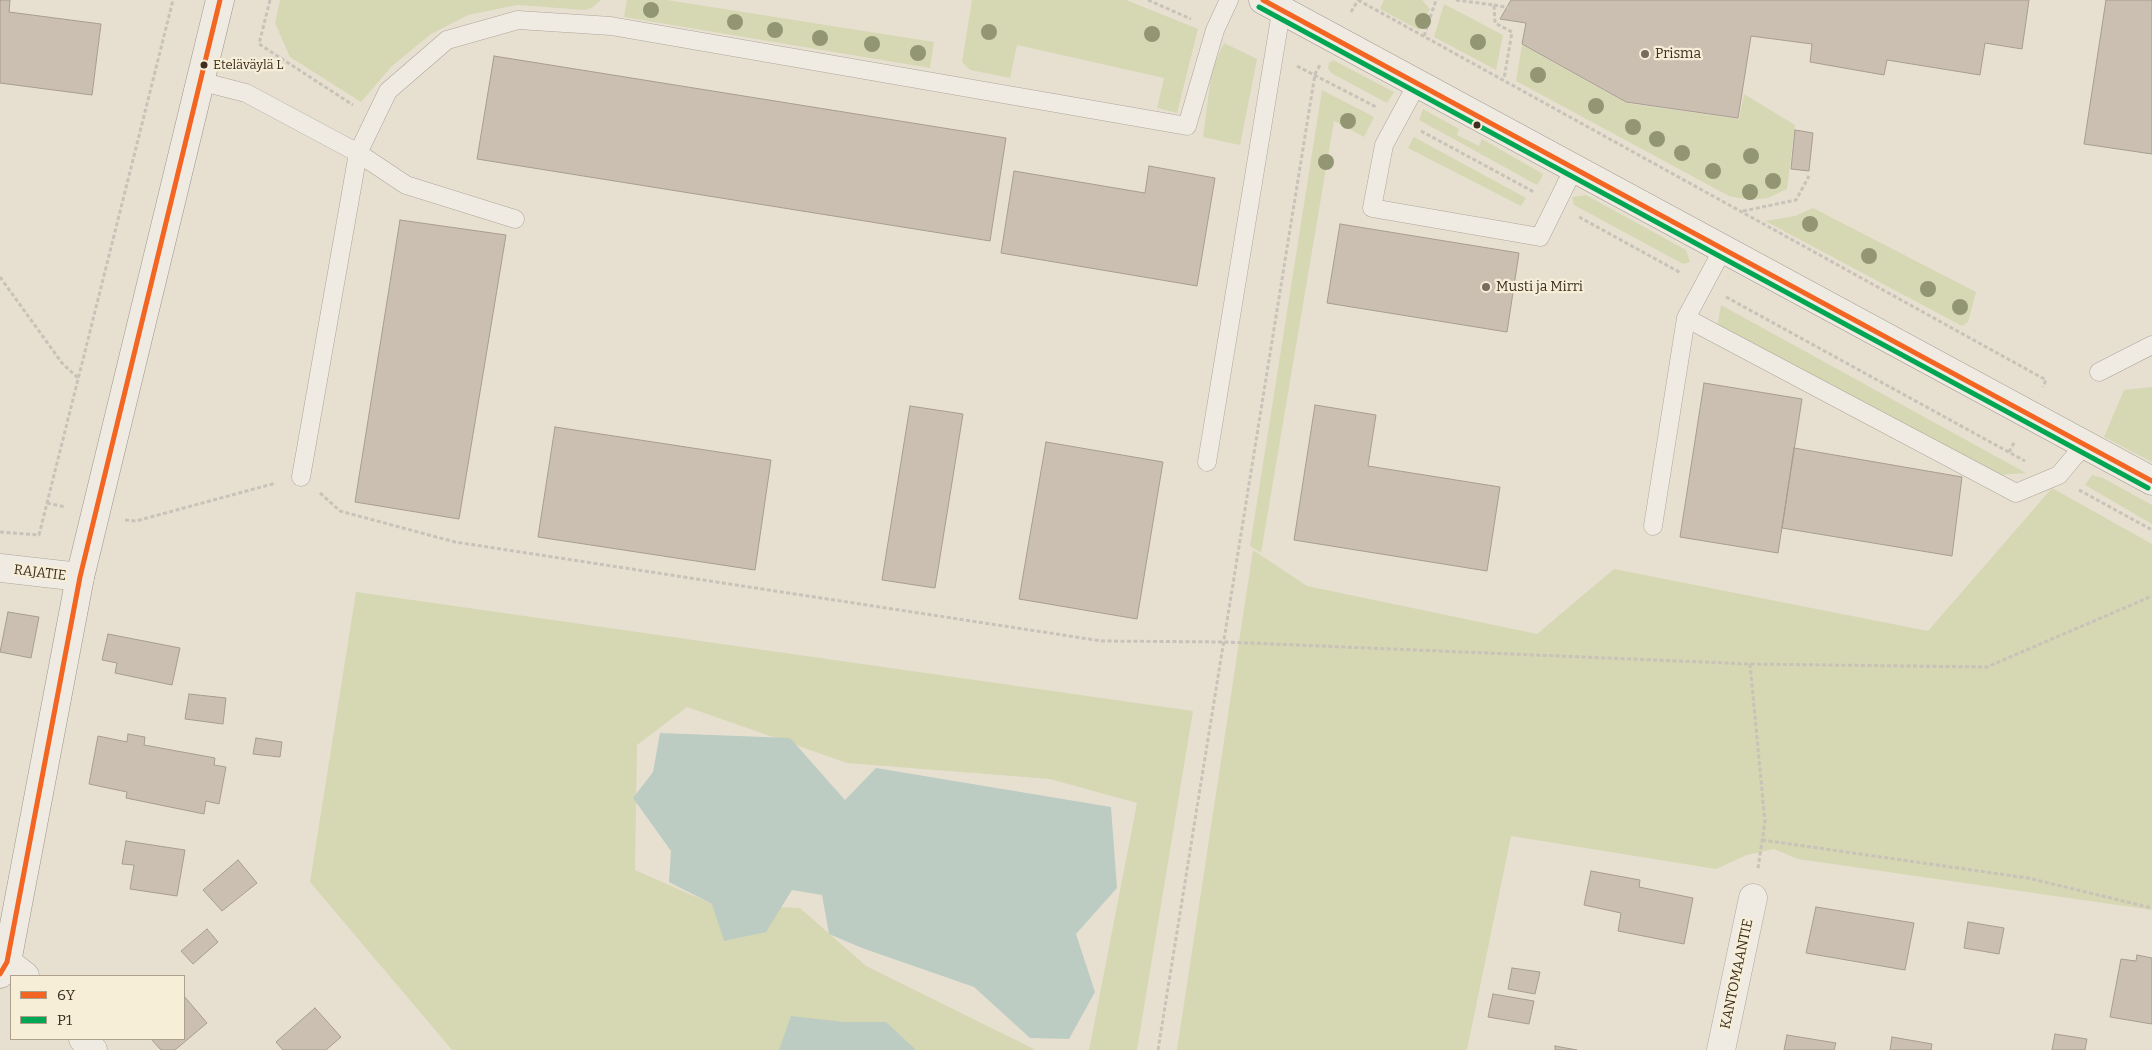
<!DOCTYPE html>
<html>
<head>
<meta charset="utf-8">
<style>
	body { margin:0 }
	#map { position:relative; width:2152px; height:1050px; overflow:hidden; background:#e7e0d1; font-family:Bitter,serif }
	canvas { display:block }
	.legend { position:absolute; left:10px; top:975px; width:175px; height:65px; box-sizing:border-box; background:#f7eed8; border:1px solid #ada18e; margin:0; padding:6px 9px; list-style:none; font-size:15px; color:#3d2e20 }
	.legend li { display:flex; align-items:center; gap:10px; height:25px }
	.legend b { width:25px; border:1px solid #ada18e }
</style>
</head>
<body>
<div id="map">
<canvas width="2152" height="1050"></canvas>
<ul class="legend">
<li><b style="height:6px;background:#f26522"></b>6Y</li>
<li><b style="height:6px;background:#00a651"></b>P1</li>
</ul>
</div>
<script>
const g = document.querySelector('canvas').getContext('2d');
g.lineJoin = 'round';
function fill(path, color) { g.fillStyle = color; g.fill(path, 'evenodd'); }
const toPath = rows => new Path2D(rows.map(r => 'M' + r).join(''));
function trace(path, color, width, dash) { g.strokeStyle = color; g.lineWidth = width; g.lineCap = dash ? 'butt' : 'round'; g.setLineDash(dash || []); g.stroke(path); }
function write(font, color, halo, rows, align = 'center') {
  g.font = font + ' Bitter,serif'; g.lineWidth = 4.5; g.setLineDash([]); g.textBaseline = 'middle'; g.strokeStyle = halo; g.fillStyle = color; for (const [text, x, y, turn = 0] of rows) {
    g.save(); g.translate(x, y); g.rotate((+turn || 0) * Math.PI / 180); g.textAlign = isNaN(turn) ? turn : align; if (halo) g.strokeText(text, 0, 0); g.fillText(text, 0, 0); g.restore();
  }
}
fill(toPath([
	[280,0,601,0,593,7,585,10,517,5,468,15,431,34,391,67,361,102,290,57,275,23],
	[627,0,667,0,934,42,930,68,624,17],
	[972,0,1126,0,1198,29,1177,113,1157,108,1164,78,1017,45,1010,78,970,70,962,62],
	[1384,0,1422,0,1430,9,1419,30,1380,9],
	[1444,4,1503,35,1496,70,1434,37],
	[1224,43,1257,59,1240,145,1203,137,1212,69],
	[1522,45,1626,103,1739,119,1744,94,1795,125,1787,189,1768,198,1750,200,1729,196,1516,81],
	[1333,60,1394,92,1387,103,1333,74,1328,69,1329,63],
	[1322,90,1374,117,1364,137,1334,121,1261,553,1250,546],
	[1423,109,1459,129,1457,135,1479,146,1482,139,1543,174,1541,179,1537,185,1419,120],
	[1414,136,1414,137,1526,198,1521,206,1408,148],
	[1586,195,1686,250,1690,262,1683,264,1574,205,1572,197],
	[1813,208,1976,292,1968,322,1962,326,1765,221,1795,216],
	[1721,305,2026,473,2000,475,1717,328],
	[2152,387,2152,462,2104,437,2124,390],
	[2092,475,2103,478,2152,505,2152,524,2085,485],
	[2052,488,2152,544,2152,910,1798,859,1774,849,1747,855,1716,869,1511,836,1467,1050,1177,1050,1253,550,1307,586,1537,634,1614,569,1928,631],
	[356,592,1193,711,1137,1050,1089,1050,1137,803,1050,779,847,763,687,707,637,745,635,870,712,904,800,908,866,966,1036,1050,452,1050,310,882]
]), '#d6d7b3');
fill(toPath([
	[660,733,790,738,845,800,876,768,1111,807,1117,888,1076,934,1095,992,1069,1039,1030,1038,974,987,862,948,829,934,822,895,792,890,766,932,724,941,712,904,669,882,671,851,633,798,653,772],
	[791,1016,844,1022,886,1022,916,1050,779,1050]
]), '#bcccc2');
const building = toPath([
	[0,0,10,0,9,12,101,24,92,95,0,83,0,0],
	[1511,0,2029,0,2022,49,1985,43,1980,75,1887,60,1884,75,1810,62,1812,44,1751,36,1738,118,1626,102,1522,44,1526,23,1500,19,1511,0],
	[2106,0,2152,0,2152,154,2084,144,2106,0],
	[494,56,1006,138,990,241,477,159,494,56],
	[1795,130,1813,133,1809,171,1791,169,1795,130],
	[1149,166,1215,178,1197,286,1001,253,1014,171,1145,193,1149,166],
	[400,220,506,235,459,519,355,502,400,220],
	[1340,224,1519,253,1507,332,1327,303,1340,224],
	[1704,383,1802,399,1778,553,1680,537,1704,383],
	[1315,405,1376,415,1368,466,1500,487,1487,571,1294,540,1315,405],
	[910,406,963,414,935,588,882,580,910,406],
	[555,427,771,460,755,570,538,537,555,427],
	[1046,442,1163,462,1137,619,1019,599,1046,442],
	[1794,448,1962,477,1952,556,1782,528,1794,448],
	[8,612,39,617,31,658,0,652,8,612],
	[108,634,180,648,172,685,115,673,117,663,102,660,108,634],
	[189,694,226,698,223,724,185,719,189,694],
	[128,734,145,737,144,745,215,758,214,765,226,767,219,804,206,801,204,814,126,798,127,792,89,784,98,736,127,742,128,734],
	[256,738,282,742,280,757,253,754,256,738],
	[126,841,185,850,177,896,130,889,134,865,122,864,126,841],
	[238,860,257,883,222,911,203,890,238,860],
	[1591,871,1640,880,1639,887,1693,898,1684,944,1618,931,1621,913,1584,905,1591,871],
	[1816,907,1914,923,1905,970,1806,953,1816,907],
	[1968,922,2004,928,1999,954,1964,948,1968,922],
	[207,929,218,942,193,964,181,951,207,929],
	[2137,955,2152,958,2152,1024,2110,1017,2121,959,2136,961,2137,955],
	[1512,968,1540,972,1535,994,1508,989,1512,968],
	[1493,994,1534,1001,1529,1024,1488,1017,1493,994],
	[184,996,207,1023,175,1050,161,1050,151,1039,184,1039,184,996],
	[315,1008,341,1037,326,1050,283,1050,276,1042,315,1008],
	[2055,1034,2087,1039,2085,1050,2052,1050,2055,1034],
	[1787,1035,1836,1043,1834,1050,1784,1050,1787,1035],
	[1892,1037,1932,1044,1931,1050,1890,1050,1892,1037],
	[1555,1046,1577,1050,1555,1050,1555,1046]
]);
fill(building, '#cbbfb2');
trace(building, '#a89c90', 1);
const service = toPath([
	[199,81,246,93,358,153,388,91,447,40,518,20,611,26,1187,126,1215,30,1229,0],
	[1417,84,1384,145,1372,208,1540,237,1574,168],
	[1686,318,2016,493,2059,475,2084,445],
	[2099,372,2152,345],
	[1207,462,1283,0],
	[301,477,358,153,406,185,515,219],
	[1653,526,1686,318,1723,249]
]);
const minor = toPath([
	[0,568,80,577],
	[7,962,25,976],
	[83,1039,93,1050],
	[1721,1050,1753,898]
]);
const secondary = toPath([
	[1263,0,2152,481],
	[0,974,7,962,80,577,220,0]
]);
trace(service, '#ada599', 19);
trace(minor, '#ada599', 29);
trace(secondary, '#9c958a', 29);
trace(toPath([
	[270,0,259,44,353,105],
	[1148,0,1191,19],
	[1358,0,2046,380,2043,387],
	[1456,0,1494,5,1495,23,1512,32,1504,79],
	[1494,5,1527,11],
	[1351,12,1358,0],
	[1424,36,1436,0],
	[1297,66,1376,107],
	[1421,131,1534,192],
	[1743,211,1796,200,1809,176],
	[1579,217,1681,273],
	[0,277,62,363,78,378],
	[1726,297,2025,461],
	[2009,452,2015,441],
	[2079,490,2152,530],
	[320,493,340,511,455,542,1102,641,1225,642,1750,664,1987,667,2152,596],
	[47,503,65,507],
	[125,520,136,521,276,483],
	[0,532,39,535,173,0],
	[1750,664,1765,822,1758,868],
	[1762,840,2028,878,2152,908],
	[1158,1050,1315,74,1320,65]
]), '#c8c2b9', 3, [4, 2.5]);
trace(service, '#efebe3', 18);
trace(minor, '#efebe3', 28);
trace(secondary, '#efebe3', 28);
trace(toPath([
	[1263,0,2152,481],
	[0,974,7,962,80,577,220,0]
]), '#f26522', 5);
trace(toPath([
	[1259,7,2148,488]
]), '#00a651', 5);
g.fillStyle = '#929673';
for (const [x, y] of [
	[651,10],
	[1423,21],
	[735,22],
	[775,30],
	[989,32],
	[1152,34],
	[820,38],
	[1478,42],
	[872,44],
	[918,53],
	[1538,75],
	[1596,106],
	[1348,121],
	[1633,127],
	[1657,139],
	[1682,153],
	[1751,156],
	[1326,162],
	[1713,171],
	[1773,181],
	[1750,192],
	[1810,224],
	[1869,256],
	[1928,289],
	[1960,307]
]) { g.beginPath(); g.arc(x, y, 8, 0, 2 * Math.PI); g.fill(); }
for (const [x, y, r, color] of [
	[1645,54,5,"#786c5e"],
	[204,65,4.5,"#3d2e20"],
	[1477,125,4.5,"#3d2e20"],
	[1486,287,5,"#786c5e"]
]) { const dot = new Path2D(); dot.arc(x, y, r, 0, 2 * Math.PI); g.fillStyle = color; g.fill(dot); trace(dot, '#f7eed8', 2); }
write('13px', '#3d2e20', '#f7eed8', [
	["Eteläväylä L",213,65]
], 'left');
write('14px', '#3d2e20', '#f7eed8', [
	["Prisma",1655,54],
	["Musti ja Mirri",1496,287]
], 'left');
write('14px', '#3d2e20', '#f7eed8', [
	["RAJATIE",40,573,7],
	["KANTOMAANTIE",1737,974,-78]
]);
</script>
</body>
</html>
